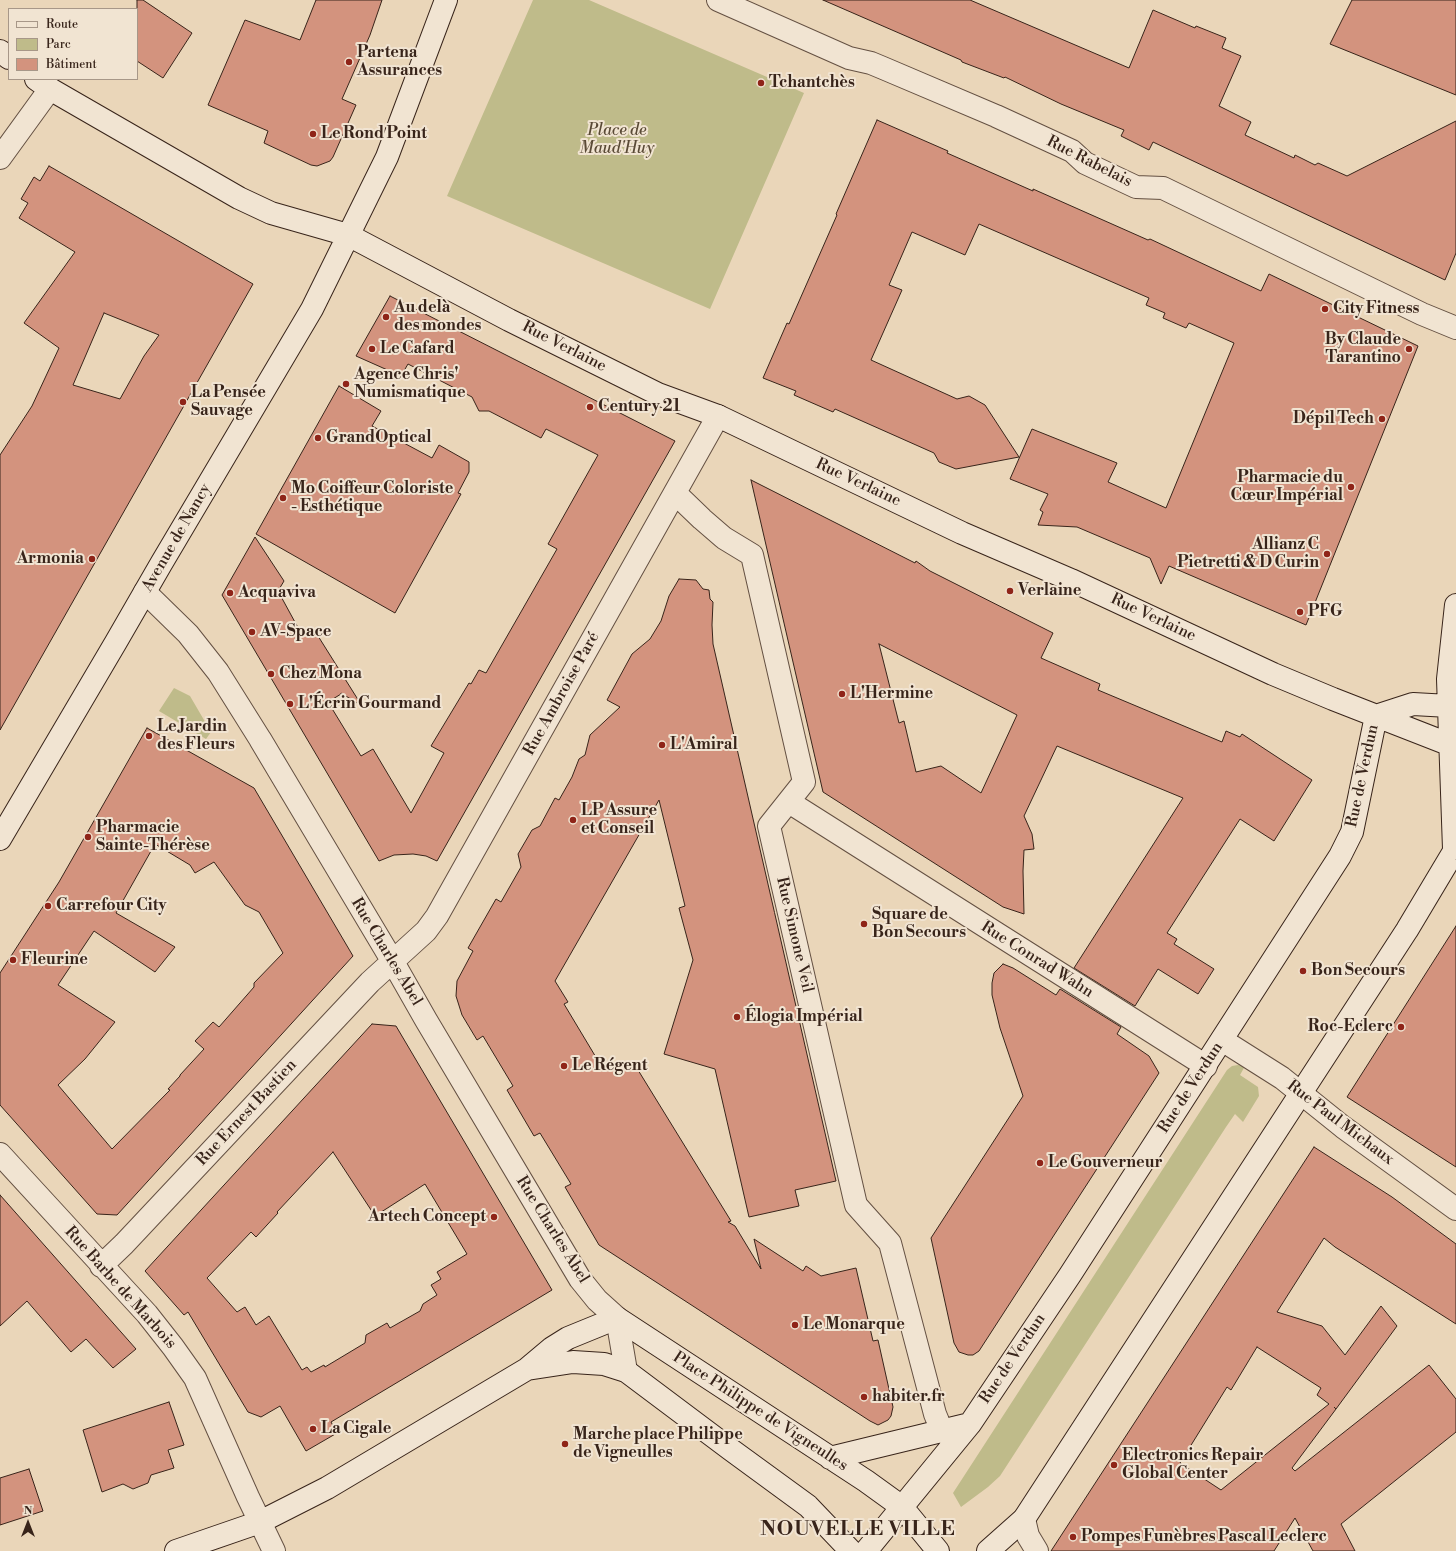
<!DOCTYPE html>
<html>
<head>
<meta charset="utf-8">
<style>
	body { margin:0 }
	#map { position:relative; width:1456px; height:1551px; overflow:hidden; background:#ead6b9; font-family:"Libre Bodoni",serif }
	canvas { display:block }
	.legend { position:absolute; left:8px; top:8px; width:130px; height:72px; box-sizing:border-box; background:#f1e4d2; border:1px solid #a79788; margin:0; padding:5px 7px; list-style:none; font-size:12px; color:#38241a }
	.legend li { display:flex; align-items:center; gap:8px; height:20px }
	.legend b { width:20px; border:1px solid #a79788 }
	.north { position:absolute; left:8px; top:1503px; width:40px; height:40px; -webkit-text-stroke:3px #f1e4d2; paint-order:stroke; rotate:0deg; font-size:11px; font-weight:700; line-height:16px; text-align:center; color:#38241a }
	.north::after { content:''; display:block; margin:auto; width:14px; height:18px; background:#38241a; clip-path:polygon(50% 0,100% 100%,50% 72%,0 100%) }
</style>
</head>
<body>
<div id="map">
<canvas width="1456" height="1551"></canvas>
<ul class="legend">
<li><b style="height:5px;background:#f1e4d2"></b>Route</li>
<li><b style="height:11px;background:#bfbb8a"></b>Parc</li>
<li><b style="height:11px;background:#d3937e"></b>Bâtiment</li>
</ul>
<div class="north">N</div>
</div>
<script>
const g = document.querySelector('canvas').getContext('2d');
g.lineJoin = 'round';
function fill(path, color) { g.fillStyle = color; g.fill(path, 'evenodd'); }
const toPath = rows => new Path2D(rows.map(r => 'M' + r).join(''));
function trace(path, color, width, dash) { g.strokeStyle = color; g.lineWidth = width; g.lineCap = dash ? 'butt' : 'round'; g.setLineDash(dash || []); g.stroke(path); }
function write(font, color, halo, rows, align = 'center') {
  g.font = font + ' "Libre Bodoni",serif'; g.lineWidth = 4; g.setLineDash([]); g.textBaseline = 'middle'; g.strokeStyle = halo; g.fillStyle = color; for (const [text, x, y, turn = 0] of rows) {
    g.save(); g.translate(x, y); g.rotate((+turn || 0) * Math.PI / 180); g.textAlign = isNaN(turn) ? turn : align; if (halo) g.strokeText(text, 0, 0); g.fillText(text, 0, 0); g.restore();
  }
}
fill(toPath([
	[533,0,589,0,804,93,710,309,447,196],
	[174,688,190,696,211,732,206,739,159,711],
	[1238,1065,1245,1066,1240,1075,1258,1087,1259,1096,1243,1122,1235,1114,1226,1127,1000,1476,988,1487,961,1507,953,1493,1227,1070,1232,1066]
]), '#bfbb8a');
const building = toPath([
	[137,0,143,0,192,33,163,78,137,61,137,0],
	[316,0,382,0,370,35,342,99,356,105,333,157,330,161,317,166,311,165,264,143,268,131,208,105,245,20,300,40,316,0],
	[823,0,970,0,1129,68,1153,10,1195,28,1196,26,1226,38,1222,48,1241,56,1219,106,1251,122,1245,135,1294,158,1295,155,1315,165,1318,163,1347,176,1456,121,1456,253,1445,280,1153,142,1149,150,1121,136,1124,130,1061,104,1005,77,1004,78,962,62,961,60,823,0],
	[1352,0,1456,0,1456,95,1330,44,1352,0],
	[877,120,948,151,947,153,1033,191,1033,189,1148,240,1150,239,1261,291,1269,274,1418,346,1306,625,1169,566,1161,584,1150,558,1077,527,1038,525,1043,512,1040,510,1048,494,1010,479,1032,429,1117,463,1108,482,1166,508,1234,343,1189,323,1186,328,1163,318,1165,313,1146,305,1149,298,979,224,965,255,912,232,889,285,902,290,871,360,957,399,969,396,985,405,1019,457,956,469,939,462,934,453,835,409,833,412,794,395,796,391,763,378,787,323,789,324,837,215,836,214,877,120],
	[49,166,253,284,0,730,0,455,32,406,59,348,24,323,75,252,19,218,28,203,21,199,34,177,40,181,49,166],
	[104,313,159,335,144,356,120,399,73,385,104,313],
	[390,296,675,441,437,861,426,856,413,854,394,855,379,861,222,595,255,537,284,581,278,591,302,635,313,628,362,706,341,693,341,694,328,702,361,756,373,749,411,813,444,753,431,746,469,683,471,684,479,670,486,673,557,549,548,544,598,455,546,429,541,438,489,411,479,411,472,397,408,364,401,376,356,356,390,296],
	[339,386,381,411,372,426,432,458,439,445,469,462,469,472,458,493,461,494,395,613,256,534,339,386],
	[751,480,915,563,916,561,930,571,1053,633,1041,658,1100,684,1098,690,1222,742,1226,731,1240,737,1242,734,1312,780,1274,841,1240,819,1167,933,1177,939,1174,944,1214,969,1198,994,1158,969,1135,1006,1074,968,1183,798,1057,746,1024,816,1032,834,1034,849,1024,850,1023,871,1024,914,1003,907,823,792,751,480],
	[879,644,1017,715,981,793,941,766,916,772,904,721,899,723,879,644],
	[679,579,696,580,703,589,709,590,710,599,713,602,712,625,713,644,836,1181,795,1190,799,1206,749,1217,715,1069,664,1054,693,960,679,908,685,906,659,800,555,981,568,1002,564,1004,600,1064,620,1064,638,1070,731,1221,728,1222,735,1226,761,1269,754,1239,803,1271,806,1266,821,1276,856,1268,873,1341,878,1340,893,1407,891,1416,888,1420,878,1425,870,1421,599,1245,565,1187,571,1184,540,1133,534,1136,507,1090,513,1086,483,1036,477,1040,462,1015,456,996,457,981,473,951,468,948,496,899,501,902,521,867,518,854,532,830,540,826,555,798,559,800,572,777,579,759,585,755,590,735,620,707,607,700,632,654,650,639,661,621,669,596,679,579],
	[147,728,254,788,353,956,117,1215,97,1214,0,1105,0,973,59,882,147,728],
	[155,844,190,865,195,873,214,862,245,905,259,912,283,953,254,983,254,987,219,1027,213,1022,195,1041,204,1049,180,1075,180,1076,168,1089,170,1090,112,1149,58,1085,85,1059,115,1022,58,985,94,931,155,972,175,947,116,913,155,844],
	[1456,926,1456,1167,1347,1097,1456,926],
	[1003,964,1013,968,1056,995,1060,989,1121,1027,1117,1034,1149,1056,1159,1073,979,1351,973,1355,968,1355,959,1352,954,1343,931,1238,1023,1096,1000,1028,992,995,992,983,994,973,1003,964],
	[372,1024,396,1026,552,1290,331,1422,337,1433,306,1451,280,1406,261,1417,248,1412,188,1312,184,1315,145,1271,372,1024],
	[333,1152,375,1216,425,1184,467,1254,437,1272,441,1279,431,1285,437,1295,423,1304,420,1311,390,1328,387,1323,366,1335,365,1343,325,1367,324,1365,311,1372,307,1367,302,1370,269,1316,256,1325,245,1307,237,1312,207,1278,251,1232,256,1237,278,1213,277,1212,333,1152],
	[1314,1147,1392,1197,1456,1244,1456,1324,1335,1247,1324,1238,1277,1312,1322,1326,1345,1355,1381,1306,1397,1326,1336,1409,1334,1407,1336,1409,1292,1468,1295,1471,1429,1365,1456,1399,1456,1432,1341,1524,1355,1551,1313,1551,1295,1518,1274,1551,1051,1551,1314,1147],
	[1257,1347,1321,1388,1317,1395,1329,1404,1221,1490,1180,1463,1227,1387,1231,1390,1257,1347],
	[0,1195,136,1349,113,1368,86,1339,71,1352,27,1301,0,1326,0,1195],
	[169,1402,184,1445,168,1450,174,1468,151,1475,148,1483,133,1489,123,1484,102,1492,83,1430,169,1402],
	[29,1469,43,1511,0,1525,0,1478,29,1469]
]);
fill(building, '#d3937e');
trace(building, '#38241a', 1);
const street = toPath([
	[718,0,849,58,871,63,883,68,996,116,1072,151,1085,163,1136,187,1163,188,1422,314,1456,328],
	[0,158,50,89],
	[675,493,702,519,724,538,752,555,804,782,769,826,856,1205,890,1243,935,1414,942,1431],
	[145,592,188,634,218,672,260,739,393,962,426,1020,580,1279,597,1300,617,1318,626,1371],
	[789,802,1206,1066],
	[1222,1040,1282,1078,1343,1127,1456,1209],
	[0,1154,147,1314,173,1347,195,1378,248,1497,274,1551],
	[101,1266,124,1244,370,982,426,931,437,916,718,416],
	[1024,1519,1028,1536,1037,1551]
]);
const secondary = toPath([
	[0,51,9,58],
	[36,79,50,89,239,198,271,213,348,235,509,320,658,394,718,416,962,533,1071,580,1273,674,1333,699,1456,747],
	[1376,716,1413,704,1449,706,1456,709],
	[0,839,116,642,161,564,312,309,387,157,446,0],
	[1454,849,1448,679,1456,605],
	[527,1369,573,1362,604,1364,626,1371,730,1449,808,1506,851,1551],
	[830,1458,970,1424],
	[176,1551,260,1522,327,1488,527,1369,552,1348,568,1338,617,1318,866,1481,902,1507,938,1551],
	[866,1551,970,1424,1070,1275,1340,856,1352,832,1376,716],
	[988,1551,1024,1519,1407,930,1456,848]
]);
trace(street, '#645042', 24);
trace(secondary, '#38241a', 24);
trace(street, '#f1e4d2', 22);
trace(secondary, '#f1e4d2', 22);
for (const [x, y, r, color] of [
	[349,62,4,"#8f2418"],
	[761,83,4,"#8f2418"],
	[313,134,4,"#8f2418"],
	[1325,309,4,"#8f2418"],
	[386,317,4,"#8f2418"],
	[372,349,4,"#8f2418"],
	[1409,349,4,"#8f2418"],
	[346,384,4,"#8f2418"],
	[183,402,4,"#8f2418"],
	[590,407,4,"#8f2418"],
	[1382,419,4,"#8f2418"],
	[318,438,4,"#8f2418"],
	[1351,487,4,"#8f2418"],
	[283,498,4,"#8f2418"],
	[1327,554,4,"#8f2418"],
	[92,559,4,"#8f2418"],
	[1010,591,4,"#8f2418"],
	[230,593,4,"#8f2418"],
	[1300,612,4,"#8f2418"],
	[252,632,4,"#8f2418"],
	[271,674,4,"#8f2418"],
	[842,694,4,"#8f2418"],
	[290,704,4,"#8f2418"],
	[149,736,4,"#8f2418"],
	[662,745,4,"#8f2418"],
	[573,820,4,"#8f2418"],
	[88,837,4,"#8f2418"],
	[48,906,4,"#8f2418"],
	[864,924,4,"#8f2418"],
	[13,960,4,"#8f2418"],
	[1303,971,4,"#8f2418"],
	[737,1017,4,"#8f2418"],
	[1401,1027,4,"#8f2418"],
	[564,1066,4,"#8f2418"],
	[1040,1163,4,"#8f2418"],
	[494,1217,4,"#8f2418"],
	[795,1325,4,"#8f2418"],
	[864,1397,4,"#8f2418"],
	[313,1429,4,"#8f2418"],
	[565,1444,4,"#8f2418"],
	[1114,1465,4,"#8f2418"],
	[1073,1537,4,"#8f2418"]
]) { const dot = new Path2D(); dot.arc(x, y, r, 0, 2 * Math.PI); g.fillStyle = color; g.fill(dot); trace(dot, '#f1e4d2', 1.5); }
write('bold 16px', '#38241a', '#f1e4d2', [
	["Partena",357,53],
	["Assurances",357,71],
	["Tchantchès",769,83],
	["Le Rond Point",321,134],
	["Au delà",394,308],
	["des mondes",394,326],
	["City Fitness",1333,309],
	["By Claude",1401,340,"right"],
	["Tarantino",1401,358,"right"],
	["Le Cafard",380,349],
	["Agence Chris'",354,375],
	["Numismatique",354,393],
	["La Pensée",191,393],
	["Sauvage",191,411],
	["Century 21",598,407],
	["Dépil Tech",1374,419,"right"],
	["GrandOptical",326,438],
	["Pharmacie du",1343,478,"right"],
	["Cœur Impérial",1343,496,"right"],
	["Mo Coiffeur Coloriste",291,489],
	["- Esthétique",291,507],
	["Allianz C",1319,545,"right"],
	["Pietretti & D Curin",1319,563,"right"],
	["Armonia",84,559,"right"],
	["Verlaine",1018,591],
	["Acquaviva",238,593],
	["PFG",1308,612],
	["AV-Space",260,632],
	["Chez Mona",279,674],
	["L'Hermine",850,694],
	["L'Écrin Gourmand",298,704],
	["Le Jardin",157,727],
	["des Fleurs",157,745],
	["L'Amiral",670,745],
	["LP Assure",581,811],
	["et Conseil",581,829],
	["Pharmacie",96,828],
	["Sainte-Thérèse",96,846],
	["Carrefour City",56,906],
	["Square de",872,915],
	["Bon Secours",872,933],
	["Fleurine",21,960],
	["Bon Secours",1311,971],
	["Élogia Impérial",745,1017],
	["Roc-Eclerc",1393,1027,"right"],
	["Le Régent",572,1066],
	["Le Gouverneur",1048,1163],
	["Artech Concept",486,1217,"right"],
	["Le Monarque",803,1325],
	["habiter.fr",872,1397],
	["La Cigale",321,1429],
	["Marche place Philippe",573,1435],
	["de Vigneulles",573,1453],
	["Electronics Repair",1122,1456],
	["Global Center",1122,1474],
	["Pompes Funèbres Pascal Leclerc",1081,1537]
], 'left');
write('italic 16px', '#5a4a36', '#f1e4d2', [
	["Place de",617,131],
	["Maud'Huy",617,149]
]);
write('16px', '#38241a', '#f1e4d2', [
	["Rue Rabelais",1089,162,27],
	["Rue Verlaine",564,347,27],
	["Rue Verlaine",858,483,25],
	["Avenue de Nancy",177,538,-60],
	["Rue Verlaine",1153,618,25],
	["Rue Ambroise Paré",562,694,-61],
	["Rue de Verdun",1363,776,-78],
	["Rue Simone Veil",794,935,77],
	["Rue Charles Abel",386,952,59],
	["Rue Conrad Wahn",1037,960,32],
	["Rue de Verdun",1191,1088,-57],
	["Rue Ernest Bastien",247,1113,-47],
	["Rue Paul Michaux",1340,1123,37],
	["Rue Charles Abel",552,1230,58],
	["Rue Barbe de Marbois",120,1288,48],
	["Rue de Verdun",1013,1359,-56],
	["Place Philippe de Vigneulles",760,1412,33]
]);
g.letterSpacing = '1px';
write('bold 20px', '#38241a', '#f1e4d2', [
	["NOUVELLE VILLE",858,1530]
]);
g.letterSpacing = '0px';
</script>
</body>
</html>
